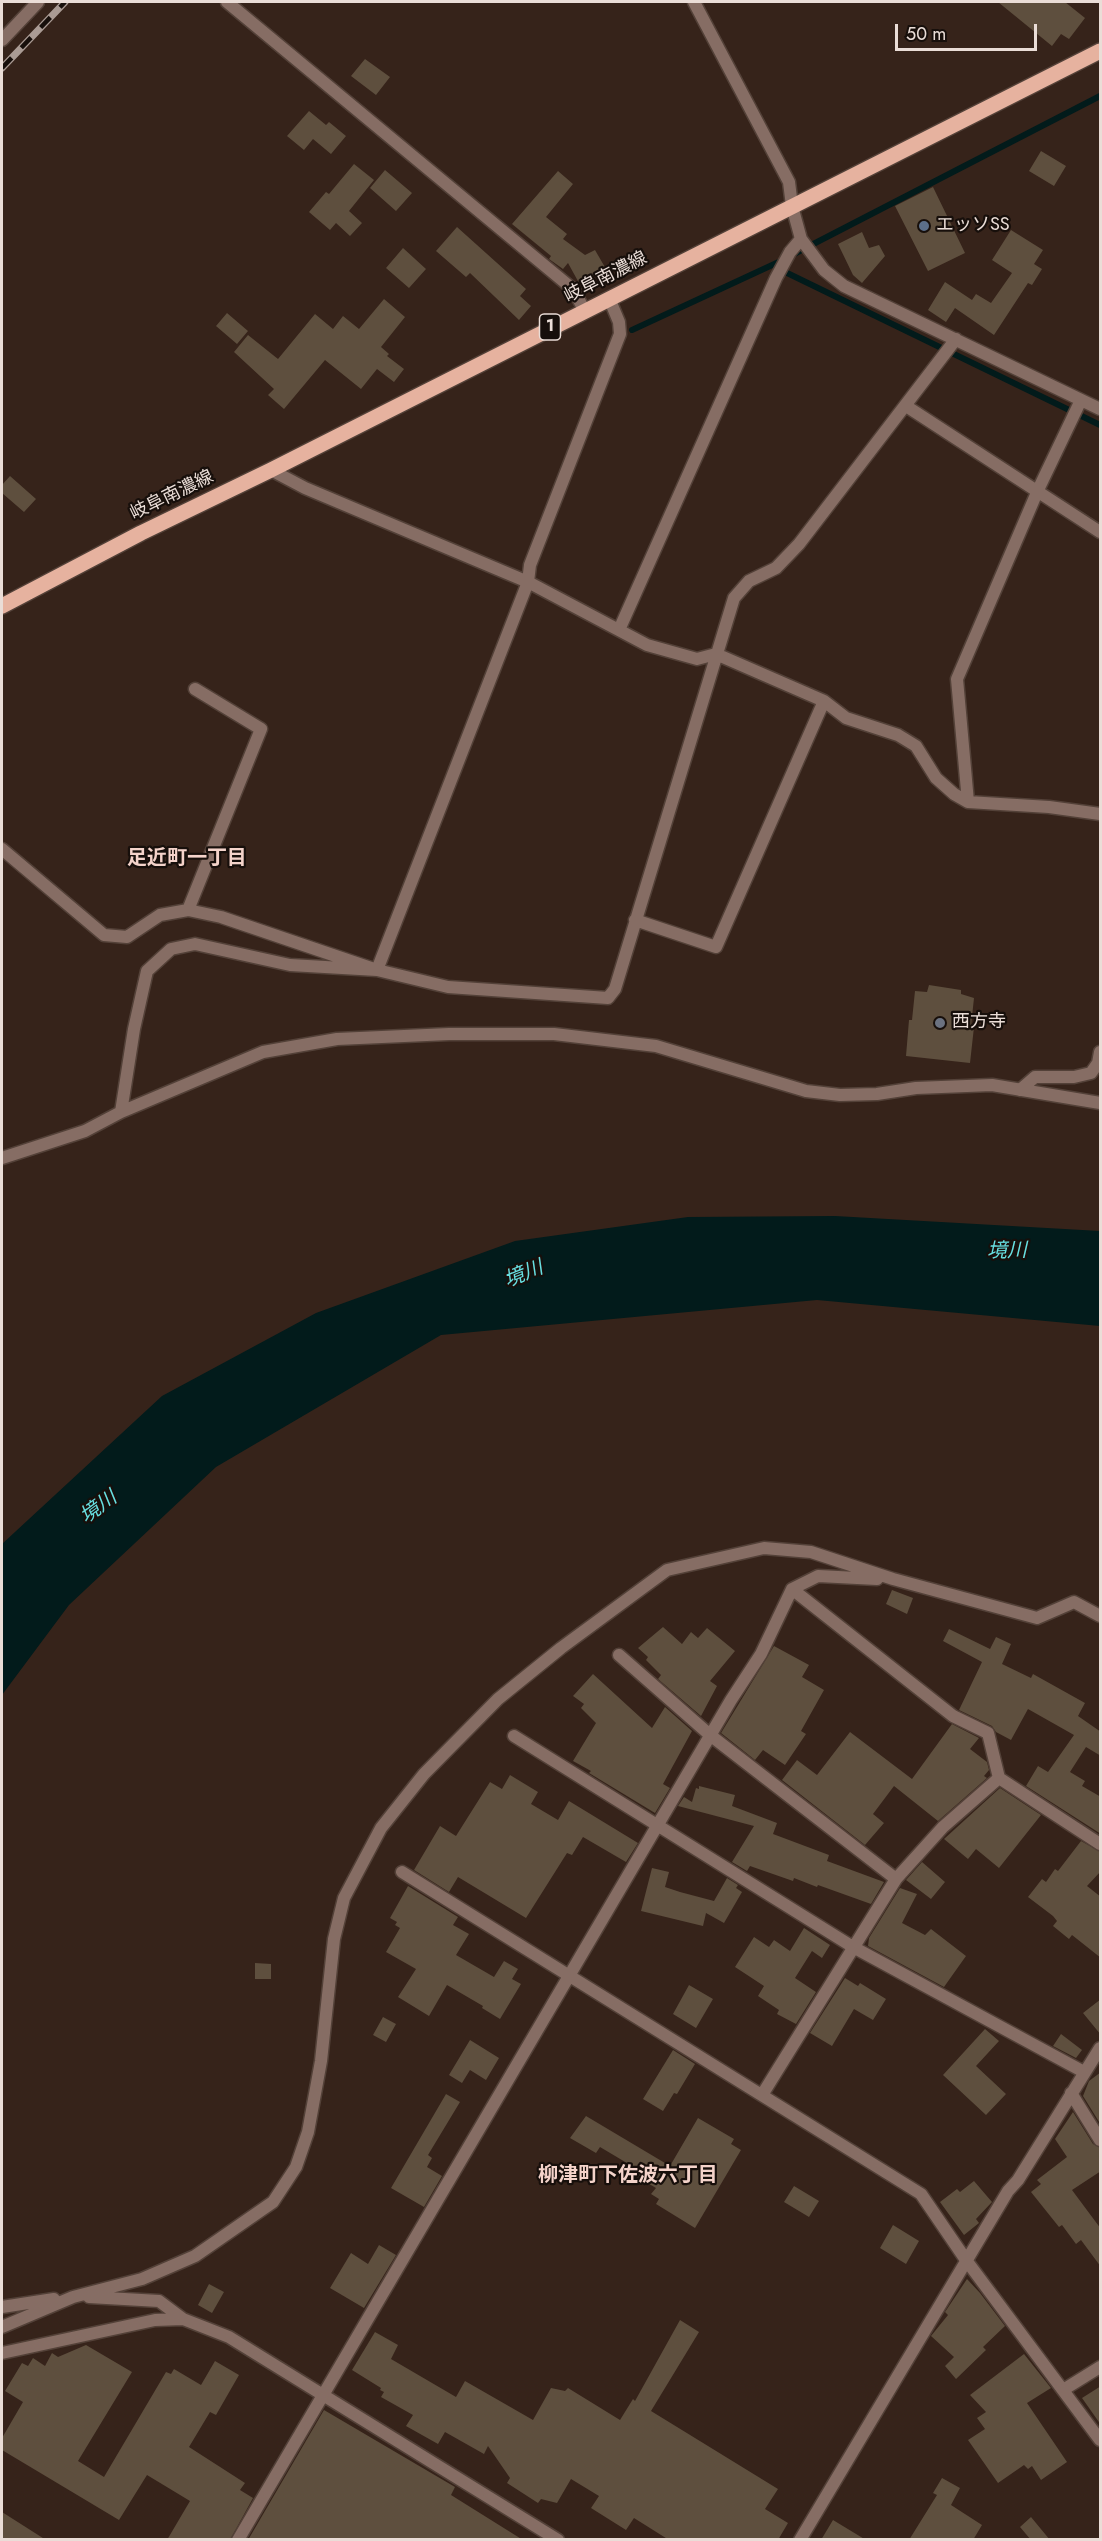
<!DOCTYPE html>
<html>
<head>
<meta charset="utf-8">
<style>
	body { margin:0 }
	#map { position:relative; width:1102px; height:2541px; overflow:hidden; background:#36231a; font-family:Jost,sans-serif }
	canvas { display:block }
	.frame { position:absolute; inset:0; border:3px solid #eaddd7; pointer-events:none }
	.scale { position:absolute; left:895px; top:24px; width:142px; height:27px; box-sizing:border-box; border:3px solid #eaddd7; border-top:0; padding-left:8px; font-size:18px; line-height:21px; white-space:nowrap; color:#eaddd7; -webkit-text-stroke:4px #170f0b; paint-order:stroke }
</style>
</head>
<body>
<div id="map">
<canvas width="1102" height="2541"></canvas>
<div class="frame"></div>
<div class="scale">50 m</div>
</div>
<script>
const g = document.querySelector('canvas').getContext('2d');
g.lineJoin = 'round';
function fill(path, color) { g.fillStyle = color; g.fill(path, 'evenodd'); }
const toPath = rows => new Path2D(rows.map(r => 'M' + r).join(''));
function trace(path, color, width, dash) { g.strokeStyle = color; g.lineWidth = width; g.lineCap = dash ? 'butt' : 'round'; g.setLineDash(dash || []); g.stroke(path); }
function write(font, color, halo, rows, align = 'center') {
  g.font = font + ' Jost,"Noto Sans JP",sans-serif'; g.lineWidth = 4.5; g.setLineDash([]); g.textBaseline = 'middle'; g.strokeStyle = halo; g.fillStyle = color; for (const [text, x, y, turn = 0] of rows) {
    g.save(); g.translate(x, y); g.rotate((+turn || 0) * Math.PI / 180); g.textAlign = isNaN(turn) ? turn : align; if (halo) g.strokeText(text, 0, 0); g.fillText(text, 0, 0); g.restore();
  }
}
fill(toPath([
	[835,1216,1100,1231,1100,1326,817,1300,441,1335,216,1467,69,1605,2,1695,2,1544,162,1396,316,1313,515,1241,688,1217]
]), '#021b1b');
trace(toPath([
	[792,255,1100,96],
	[781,270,1100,425],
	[632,330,783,260]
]), '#021b1b', 6);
fill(toPath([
	[998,2,1065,2,1085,18,1069,39,1061,34,1052,46],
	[365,59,390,77,376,95,351,76],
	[309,111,326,125,329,122,346,136,331,154,313,139,304,150,287,136],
	[1041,151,1066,166,1054,186,1029,171],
	[354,164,374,180,349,211,362,223,350,236,336,223,330,230,309,212,326,192,329,194],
	[385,170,412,193,396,211,370,188],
	[558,171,573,184,546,217,567,234,563,239,585,255,595,250,606,269,579,283,568,263,563,269,549,259,551,256,512,224],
	[933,187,965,253,928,271,895,206],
	[457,227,526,289,520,296,531,306,519,320,470,273,466,277,436,251],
	[1011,230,1043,250,1034,264,1042,269,1032,285,1028,283,994,335,955,308,946,322,928,310,945,282,972,300,976,294,991,303,1012,273,992,260],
	[862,232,869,248,879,245,885,256,862,283,853,275,838,244],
	[403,248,426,269,409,288,386,268],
	[384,299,405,317,381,347,389,354,387,356,404,369,394,382,377,369,361,389,325,360,284,409,268,395,274,389,234,352,248,335,278,359,315,314,333,329,343,316,359,329],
	[227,313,248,331,237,344,216,326],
	[10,476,36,499,24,512,2,493,2,485],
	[929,985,961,990,961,994,974,998,971,1026,974,1027,970,1063,906,1056,909,1020,912,1020,915,991,927,992],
	[892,1590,913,1598,907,1614,886,1604],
	[663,1627,682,1644,691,1632,698,1638,707,1628,735,1651,710,1681,717,1686,701,1716,658,1679,661,1675,646,1660,648,1657,638,1648],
	[949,1629,990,1649,996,1637,1011,1644,1002,1664,1031,1678,1033,1674,1085,1703,1078,1716,1101,1732,1101,1756,1086,1747,1070,1772,1085,1781,1082,1786,1101,1797,1101,1834,1026,1786,1038,1766,1048,1772,1074,1735,1028,1709,1011,1740,996,1732,992,1726,959,1710,982,1662,943,1641],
	[774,1646,809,1665,802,1677,824,1690,801,1731,806,1734,785,1765,763,1750,755,1760,721,1733],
	[593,1674,652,1728,665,1707,692,1731,663,1784,670,1788,655,1813,589,1773,591,1771,573,1761,596,1723,581,1708,584,1704,573,1696],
	[952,1724,979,1738,970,1749,987,1762,989,1770,984,1776,987,1778,938,1821,894,1786,873,1814,884,1823,865,1845,782,1780,797,1760,817,1775,850,1732,912,1779],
	[510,1775,538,1792,531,1804,558,1820,569,1801,638,1843,626,1862,583,1837,572,1855,567,1853,526,1918,458,1877,449,1892,414,1870,440,1826,456,1836,490,1782,502,1789],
	[699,1786,735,1795,732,1806,777,1823,773,1834,829,1855,827,1861,884,1882,871,1904,818,1885,817,1887,794,1878,793,1881,750,1866,747,1871,732,1862,754,1826,678,1806,684,1797,692,1802,696,1788,699,1789],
	[1000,1788,1041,1815,999,1868,976,1849,968,1859,944,1839],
	[1081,1841,1101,1852,1101,1871,1087,1886,1101,1897,1101,1958,1072,1935,1069,1939,1053,1926,1057,1921,1053,1916,1028,1897,1042,1879,1046,1882,1055,1869,1058,1871],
	[922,1862,945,1882,931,1899,906,1880],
	[652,1868,669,1872,665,1887,680,1892,714,1901,727,1878,738,1885,736,1888,742,1892,724,1923,706,1913,703,1926,641,1911],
	[408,1886,458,1917,453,1925,469,1934,456,1955,494,1977,504,1961,518,1969,512,1979,521,1984,500,2019,482,2008,483,2006,447,1985,429,2016,398,1997,416,1969,386,1952,400,1928,395,1925,397,1922,390,1918],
	[900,1888,917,1894,902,1923,925,1935,931,1929,966,1956,944,1987,868,1946,869,1938],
	[804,1928,830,1945,822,1958,812,1951,795,1978,816,1992,796,2024,777,2014,779,2010,758,1996,764,1986,735,1967,754,1937,769,1947,774,1940,790,1951],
	[255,1963,271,1964,271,1979,255,1979],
	[845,1978,858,1986,860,1983,886,1999,873,2020,854,2009,832,2046,810,2033],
	[689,1985,713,1999,696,2028,673,2014],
	[1101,1999,1101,2035,1083,2013],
	[383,2017,396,2024,386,2042,373,2035],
	[985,2029,999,2041,976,2066,1006,2094,986,2115,943,2075],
	[1061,2034,1082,2050,1076,2058,1053,2046],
	[470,2040,499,2058,486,2080,470,2070,462,2083,449,2075],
	[673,2050,695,2064,677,2094,674,2093,663,2111,643,2099],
	[1101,2072,1101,2125,1083,2096,1089,2081],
	[446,2094,460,2102,428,2155,432,2158,427,2167,442,2176,424,2207,391,2188],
	[1073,2112,1093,2144,1101,2148,1101,2171,1072,2190,1101,2229,1101,2267,1081,2240,1076,2244,1062,2225,1059,2227,1031,2192,1041,2184,1037,2180,1067,2157,1055,2139],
	[586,2116,670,2166,698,2118,734,2139,731,2144,741,2150,695,2228,656,2204,659,2199,651,2194,656,2188,634,2175,637,2169,600,2147,596,2153,570,2138],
	[974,2181,992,2202,976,2219,979,2223,964,2235,940,2202,957,2189,960,2192],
	[794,2186,819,2201,809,2217,784,2202],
	[893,2225,919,2241,906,2264,880,2248],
	[379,2245,396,2255,364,2308,330,2288,351,2253,368,2264],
	[967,2279,980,2293,1005,2326,983,2347,986,2350,956,2379,945,2366,954,2357,931,2336,948,2315,945,2312],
	[209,2284,224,2292,212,2313,198,2305],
	[680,2320,699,2332,651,2411,778,2489,765,2509,788,2523,778,2540,669,2540,634,2518,626,2530,591,2508,599,2496,571,2479,557,2503,541,2499,538,2503,507,2483,510,2478,488,2446,484,2454,445,2432,438,2444,406,2426,413,2415,381,2397,384,2392,380,2390,381,2388,352,2370,375,2332,398,2345,391,2359,456,2397,465,2381,533,2420,551,2388,565,2391,568,2388,620,2420,633,2399,635,2401],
	[86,2345,132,2372,78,2461,104,2477,166,2372,171,2374,174,2369,201,2385,215,2361,239,2375,216,2415,210,2412,189,2447,245,2483,240,2490,253,2498,230,2540,167,2540,190,2501,147,2475,119,2520,2,2450,2,2438,23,2402,5,2391,22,2363,28,2366,33,2358,45,2366,52,2353,58,2357],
	[1024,2354,1051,2388,1027,2403,1067,2462,1041,2480,1032,2466,1028,2469,1024,2465,998,2483,968,2440,985,2429,977,2418,986,2412,970,2395],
	[1101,2386,1101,2425,1082,2398],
	[324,2410,455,2487,451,2495,523,2540,248,2540],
	[942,2478,960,2488,951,2505,982,2525,973,2540,909,2540,937,2495,933,2493],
	[2,2512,46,2540,2,2540],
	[1031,2517,1050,2540,1031,2540,1020,2527],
	[833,2520,866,2540,821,2540]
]), '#5e4f3e');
const minor = toPath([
	[227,2,574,290,584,310],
	[694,2,789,182,792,206,801,239,824,270,844,286,1100,409],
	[2,40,38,2],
	[906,406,1100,532],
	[271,470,305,488,528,582,647,645,697,659,716,654,824,701,846,718,898,735,916,746,936,778,954,794,968,802,1049,807,1100,814],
	[619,630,776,278,790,252,801,239],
	[968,802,957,679,1038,490,1081,400],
	[2,849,104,935,127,937,160,915,188,910,221,917,377,970,448,987,608,998,615,989,734,598,749,581,776,568,799,544,956,339],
	[188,910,261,729,195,689],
	[635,920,716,947,824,701],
	[1020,1090,1035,1077,1074,1077,1091,1073,1098,1063,1100,1052],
	[121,1112,134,1029,147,971,171,949,195,944,290,965,377,970,528,582,530,565,620,334,619,322,609,298],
	[2,1158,85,1131,121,1112,263,1052,337,1039,449,1034,554,1034,656,1046,806,1091,840,1095,877,1094,916,1088,992,1085,1100,1103],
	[792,1589,953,1716,988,1733,999,1778],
	[619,1655,710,1735,896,1879],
	[514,1736,853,1947,1084,2072],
	[402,1872,921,2194,966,2260,1100,2440],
	[1071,2093,1100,2140],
	[762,2095,896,1879,943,1827,999,1778,1100,1844],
	[89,2297,159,2301,183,2319],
	[2,2307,54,2299],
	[2,2327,73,2297,142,2279,195,2256,273,2202,296,2167,308,2132,321,2061,334,1939,344,1898,381,1828,424,1774,498,1699,561,1648,667,1570,764,1548,811,1552,893,1579,1037,1618,1074,1602,1100,1616],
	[2,2353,155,2320,183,2319,229,2337,558,2540],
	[1063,2390,1100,2367],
	[238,2540,731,1700,761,1654,792,1589,818,1576,877,1579],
	[800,2540,1008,2191,1018,2180,1100,2048]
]);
const primary = toPath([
	[2,606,141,533,271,470,1100,51]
]);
trace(minor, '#534138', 15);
trace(primary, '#534138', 18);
trace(minor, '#866d64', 12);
trace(primary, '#e6b29f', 15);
const rail = toPath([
	[2,68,65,2]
]);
trace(rail, '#aa9b94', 7);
trace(rail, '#170f0b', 4.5, [14]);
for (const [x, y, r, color] of [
	[924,226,6,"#5c6f8a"],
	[940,1023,6,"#6b7280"]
]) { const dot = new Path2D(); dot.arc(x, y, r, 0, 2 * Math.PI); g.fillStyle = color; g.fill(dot); trace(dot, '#170f0b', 2); }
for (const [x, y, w] of [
	[550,327,21]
]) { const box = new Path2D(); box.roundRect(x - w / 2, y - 13, w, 26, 4.5); g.fillStyle = '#170f0b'; g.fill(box); trace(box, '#eaddd7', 1.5); }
write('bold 16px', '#eaddd7', null, [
	["1",550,327]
]);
write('18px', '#eaddd7', '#170f0b', [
	["エッソSS",936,226],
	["西方寺",952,1023]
], 'left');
write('18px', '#eaddd7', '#170f0b', [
	["岐阜南濃線",606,278,-27],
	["岐阜南濃線",172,496,-26]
]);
write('bold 20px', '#f4d3ca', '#170f0b', [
	["足近町一丁目",187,859],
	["柳津町下佐波六丁目",628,2176]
]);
write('italic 20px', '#67dfe1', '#170f0b', [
	["境川",1007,1252,-1],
	["境川",524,1275,-22],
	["境川",99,1508,-36]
]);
</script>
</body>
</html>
